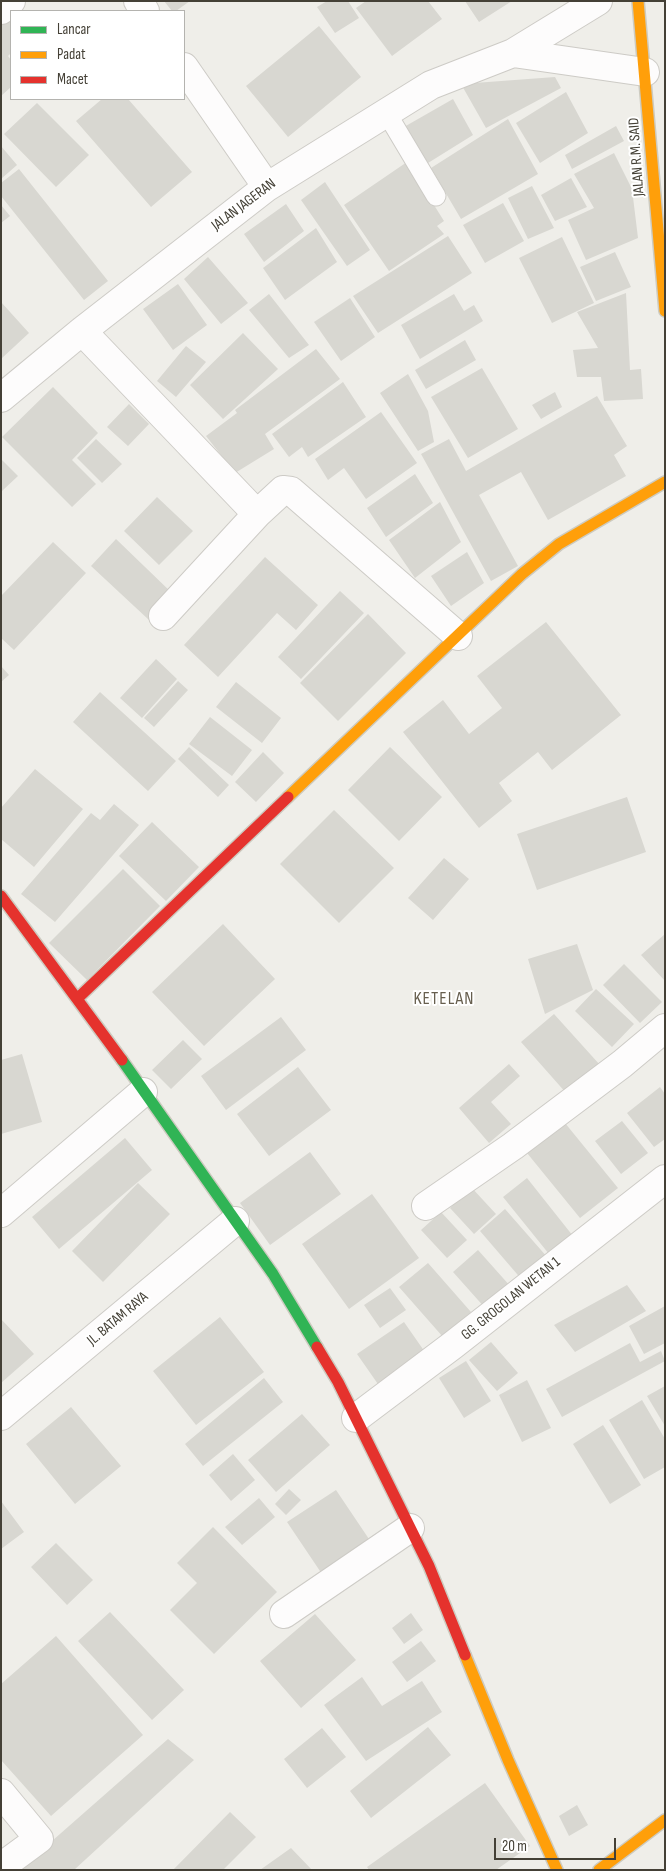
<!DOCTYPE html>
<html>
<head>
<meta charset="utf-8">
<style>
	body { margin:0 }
	#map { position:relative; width:666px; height:1871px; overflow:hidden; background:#efeee9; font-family:"Sofia Sans Condensed",sans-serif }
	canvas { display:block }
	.frame { position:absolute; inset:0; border:2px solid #444036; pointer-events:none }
	.legend { position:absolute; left:10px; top:10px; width:175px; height:90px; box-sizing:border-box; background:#fff; border:1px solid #b4b3af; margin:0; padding:6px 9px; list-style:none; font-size:15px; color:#444036 }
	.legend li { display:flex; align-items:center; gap:10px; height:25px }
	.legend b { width:25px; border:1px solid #b4b3af }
	.scale { position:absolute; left:494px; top:1838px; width:122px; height:22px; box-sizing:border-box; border:2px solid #444036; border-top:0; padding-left:6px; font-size:15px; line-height:18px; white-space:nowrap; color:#444036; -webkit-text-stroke:4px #fff; paint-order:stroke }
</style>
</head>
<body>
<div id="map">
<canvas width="666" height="1871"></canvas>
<div class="frame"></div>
<ul class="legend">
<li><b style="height:6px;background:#30b455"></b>Lancar</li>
<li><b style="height:6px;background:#ff9f0a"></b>Padat</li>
<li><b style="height:6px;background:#e5322d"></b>Macet</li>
</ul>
<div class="scale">20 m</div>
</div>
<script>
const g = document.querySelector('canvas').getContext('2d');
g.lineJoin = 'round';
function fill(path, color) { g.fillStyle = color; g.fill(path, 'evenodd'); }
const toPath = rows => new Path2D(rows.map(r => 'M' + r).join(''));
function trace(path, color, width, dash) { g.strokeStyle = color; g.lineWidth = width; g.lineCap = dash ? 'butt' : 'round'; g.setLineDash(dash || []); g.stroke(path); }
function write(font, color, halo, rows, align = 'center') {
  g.font = font + ' "Sofia Sans Condensed",sans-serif'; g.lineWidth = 4; g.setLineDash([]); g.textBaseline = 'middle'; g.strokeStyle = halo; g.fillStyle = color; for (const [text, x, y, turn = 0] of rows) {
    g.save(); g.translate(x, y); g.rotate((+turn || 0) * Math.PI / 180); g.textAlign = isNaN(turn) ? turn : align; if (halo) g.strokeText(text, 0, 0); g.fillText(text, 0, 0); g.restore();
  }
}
fill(toPath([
	[164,1,190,1,176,11,172,11],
	[327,1,348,1,359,18,335,33,317,7],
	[366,1,428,1,442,19,392,56,356,8],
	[465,1,512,1,479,22],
	[11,14,11,53,8,56,11,60,11,87,1,96,1,23],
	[319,26,361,77,288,137,246,86],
	[555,77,561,88,486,128,461,84],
	[566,92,588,133,540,163,516,123],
	[102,99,128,99,192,172,151,207,76,121],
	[453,99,473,135,428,163,404,127],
	[37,103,89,155,56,187,4,134],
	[508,119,538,174,461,219,431,168],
	[616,126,624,141,572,169,565,155],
	[1,146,17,165,1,179],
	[614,153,632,189,638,238,586,260,568,220,594,208,574,174],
	[407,162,444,221,437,226,444,234,389,271,344,205],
	[19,169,108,281,84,300,1,196,1,183],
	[571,178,587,207,555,221,541,195],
	[325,182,370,250,347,266,301,200],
	[532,186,554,228,528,239,508,198],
	[503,203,524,241,485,263,463,225],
	[286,204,304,231,264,262,244,234],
	[1,205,10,216,1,223],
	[316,228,337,262,285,300,263,268],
	[448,236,472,273,378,333,353,296],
	[562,237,594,303,552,323,519,258],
	[615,252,631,287,596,301,580,267],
	[208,257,248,303,221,324,184,279],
	[178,284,207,325,173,350,143,309],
	[626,293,630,370,641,369,643,399,604,401,601,377,577,377,573,350,598,348,577,312],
	[269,294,309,345,289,358,249,310],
	[454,294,464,311,474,305,483,321,420,359,401,325],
	[350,298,375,337,341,361,314,322],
	[1,302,29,333,1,359],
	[243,333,278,369,223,419,190,385],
	[465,340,476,360,426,389,415,370],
	[186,346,206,362,176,397,157,381],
	[316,349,340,379,265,434,274,449,235,473,206,436,237,413,235,410],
	[482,368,518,429,468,458,431,397],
	[408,374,428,411,434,442,418,451,380,393],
	[343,382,366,417,308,457,302,447,289,457,272,434],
	[53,387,98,433,72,460,96,484,72,507,2,437],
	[555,392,562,407,541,419,532,405],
	[597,396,627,446,614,455,626,476,548,520,521,472,479,495,518,566,491,581,421,454,449,439,466,471],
	[129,404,149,424,128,446,107,427],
	[381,412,417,463,366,499,344,468,328,480,315,459],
	[96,439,122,464,102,483,77,458],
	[1,459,18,476,2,491,1,490],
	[415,474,433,503,386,537,367,508],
	[157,497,193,531,159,565,124,531],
	[440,502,461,542,415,578,389,540],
	[116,539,173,594,149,620,91,566],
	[53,542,86,573,14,650,1,638,1,596],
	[467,552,484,583,451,606,431,576],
	[265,557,318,605,296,630,277,613,218,677,184,645],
	[340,591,364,613,301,679,278,657],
	[368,614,406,653,338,721,300,683],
	[546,622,621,715,552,770,538,752,499,783,512,801,479,828,403,732,443,700,469,734,502,708,477,676],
	[156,659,177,679,142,718,120,698],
	[1,666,9,675,1,682],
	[178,681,188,690,154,727,144,718],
	[236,682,281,718,262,743,216,707],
	[100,692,176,761,148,791,73,722],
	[210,717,252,750,232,776,189,744],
	[189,747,229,785,218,797,178,759],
	[390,747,442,797,399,841,348,790],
	[263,752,284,773,256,802,235,782],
	[35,769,83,809,34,867,1,839,1,808],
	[627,797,646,852,537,890,517,834],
	[114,804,139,825,55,922,21,894,91,813,100,820],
	[334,810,394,868,339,923,280,864],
	[152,822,199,867,166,901,119,856],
	[444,858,469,879,433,920,408,898],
	[123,869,160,906,87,980,49,943],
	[223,924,275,979,204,1046,152,992],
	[665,934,665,981,641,955],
	[577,944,593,990,545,1014,528,959],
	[624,964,662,1002,640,1023,603,985],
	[596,989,634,1024,612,1047,575,1011],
	[554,1014,600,1065,567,1094,521,1042],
	[281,1017,306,1050,226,1110,201,1076],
	[183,1040,202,1059,171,1089,152,1070],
	[22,1054,42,1122,1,1134,1,1060],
	[509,1064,520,1076,491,1102,511,1124,489,1143,459,1108],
	[298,1067,331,1110,269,1156,237,1114],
	[660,1087,665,1094,665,1139,654,1147,627,1113],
	[622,1121,648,1153,621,1174,595,1141],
	[565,1123,618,1188,580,1218,527,1153],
	[125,1138,152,1170,59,1249,32,1217],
	[310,1152,341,1194,270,1245,240,1203],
	[527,1178,573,1236,549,1254,503,1197],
	[138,1183,170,1214,103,1282,72,1251],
	[471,1187,496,1214,474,1234,450,1208],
	[372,1194,419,1258,349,1309,302,1244],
	[505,1209,548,1258,523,1281,480,1231],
	[441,1212,467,1240,447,1258,421,1230],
	[478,1250,511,1287,486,1309,453,1272],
	[428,1263,471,1312,443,1337,399,1287],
	[627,1285,646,1311,575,1352,554,1325],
	[390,1288,406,1310,380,1328,364,1305],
	[665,1306,665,1343,644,1354,629,1326],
	[220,1317,264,1372,196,1425,153,1371],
	[1,1319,34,1354,1,1383],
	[404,1322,427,1355,380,1387,357,1354],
	[491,1342,518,1373,497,1391,469,1360],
	[630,1343,640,1362,661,1351,665,1361,562,1417,546,1389],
	[466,1361,491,1401,464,1418,439,1378],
	[264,1378,283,1402,203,1466,185,1444],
	[527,1380,551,1428,522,1442,499,1395],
	[665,1386,665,1426,647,1396],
	[642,1400,665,1439,665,1467,644,1479,609,1420],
	[71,1407,121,1466,75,1504,26,1444],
	[302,1414,330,1445,276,1492,248,1460],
	[603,1425,641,1485,610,1504,573,1444],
	[233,1454,255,1480,231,1501,209,1475],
	[289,1489,301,1500,286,1515,275,1504],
	[336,1490,373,1545,324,1577,287,1522],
	[259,1498,275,1517,242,1545,225,1527],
	[1,1501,24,1532,1,1549],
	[213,1527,277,1592,214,1654,170,1610,197,1583,177,1563],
	[56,1543,93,1580,67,1605,31,1567],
	[110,1612,184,1690,152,1720,78,1641],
	[411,1613,423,1630,404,1644,392,1628],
	[315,1614,356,1660,301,1708,260,1661],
	[56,1636,143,1735,51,1816,1,1760,1,1684],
	[421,1641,436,1661,407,1682,392,1662],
	[362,1677,382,1706,422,1681,442,1712,366,1761,324,1705],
	[428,1727,451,1755,371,1818,350,1791],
	[322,1728,346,1757,307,1788,284,1759],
	[168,1739,194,1760,74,1870,19,1870],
	[485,1783,530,1846,496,1870,369,1870,367,1867],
	[577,1805,588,1825,569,1836,559,1816],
	[230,1812,256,1837,223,1870,173,1870],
	[291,1848,312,1870,260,1870]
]), '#d8d7d1');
const lane = toPath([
	[386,112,436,196]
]);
const street = toPath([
	[138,1,145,11],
	[1,10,11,1],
	[513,53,645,72],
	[184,67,267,187],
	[82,331,257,514],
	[1,398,82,331,267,187,431,85,513,53,598,1],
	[163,616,257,514,283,490,291,491,458,636],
	[426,1206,513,1146,622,1064,665,1028],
	[1,1213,143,1092],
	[1,1416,235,1221],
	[356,1418,453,1345,665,1179],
	[284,1614,410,1528],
	[1,1793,39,1839,1,1867]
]);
const fast = toPath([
	[122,1060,273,1274,317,1347]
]);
const slow = toPath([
	[638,1,665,311],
	[288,797,522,574,559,544,665,482],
	[465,1655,508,1760,557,1870],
	[599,1870,665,1820]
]);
const jam = toPath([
	[1,896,122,1060],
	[78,998,288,797],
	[317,1347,338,1382,429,1566,465,1655]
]);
trace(lane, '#cdcbc6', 21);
trace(street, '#cdcbc6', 30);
trace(fast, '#cdcbc0', 14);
trace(slow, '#cdcbc0', 14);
trace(jam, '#cdcbc0', 14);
trace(lane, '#fdfcfc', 19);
trace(street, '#fdfcfc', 28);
trace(fast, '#30b455', 11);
trace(slow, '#ff9f0a', 11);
trace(jam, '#e5322d', 11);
write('15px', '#444036', '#fff', [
	["JALAN R.M. SAID",637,157,-94],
	["JALAN JAGERAN",244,205,-37],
	["GG. GROGOLAN WETAN 1",511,1299,-39],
	["JL. BATAM RAYA",118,1319,-40]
]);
g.letterSpacing = '1px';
write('18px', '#665e4e', '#fff', [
	["KETELAN",444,999]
]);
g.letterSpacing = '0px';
</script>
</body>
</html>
